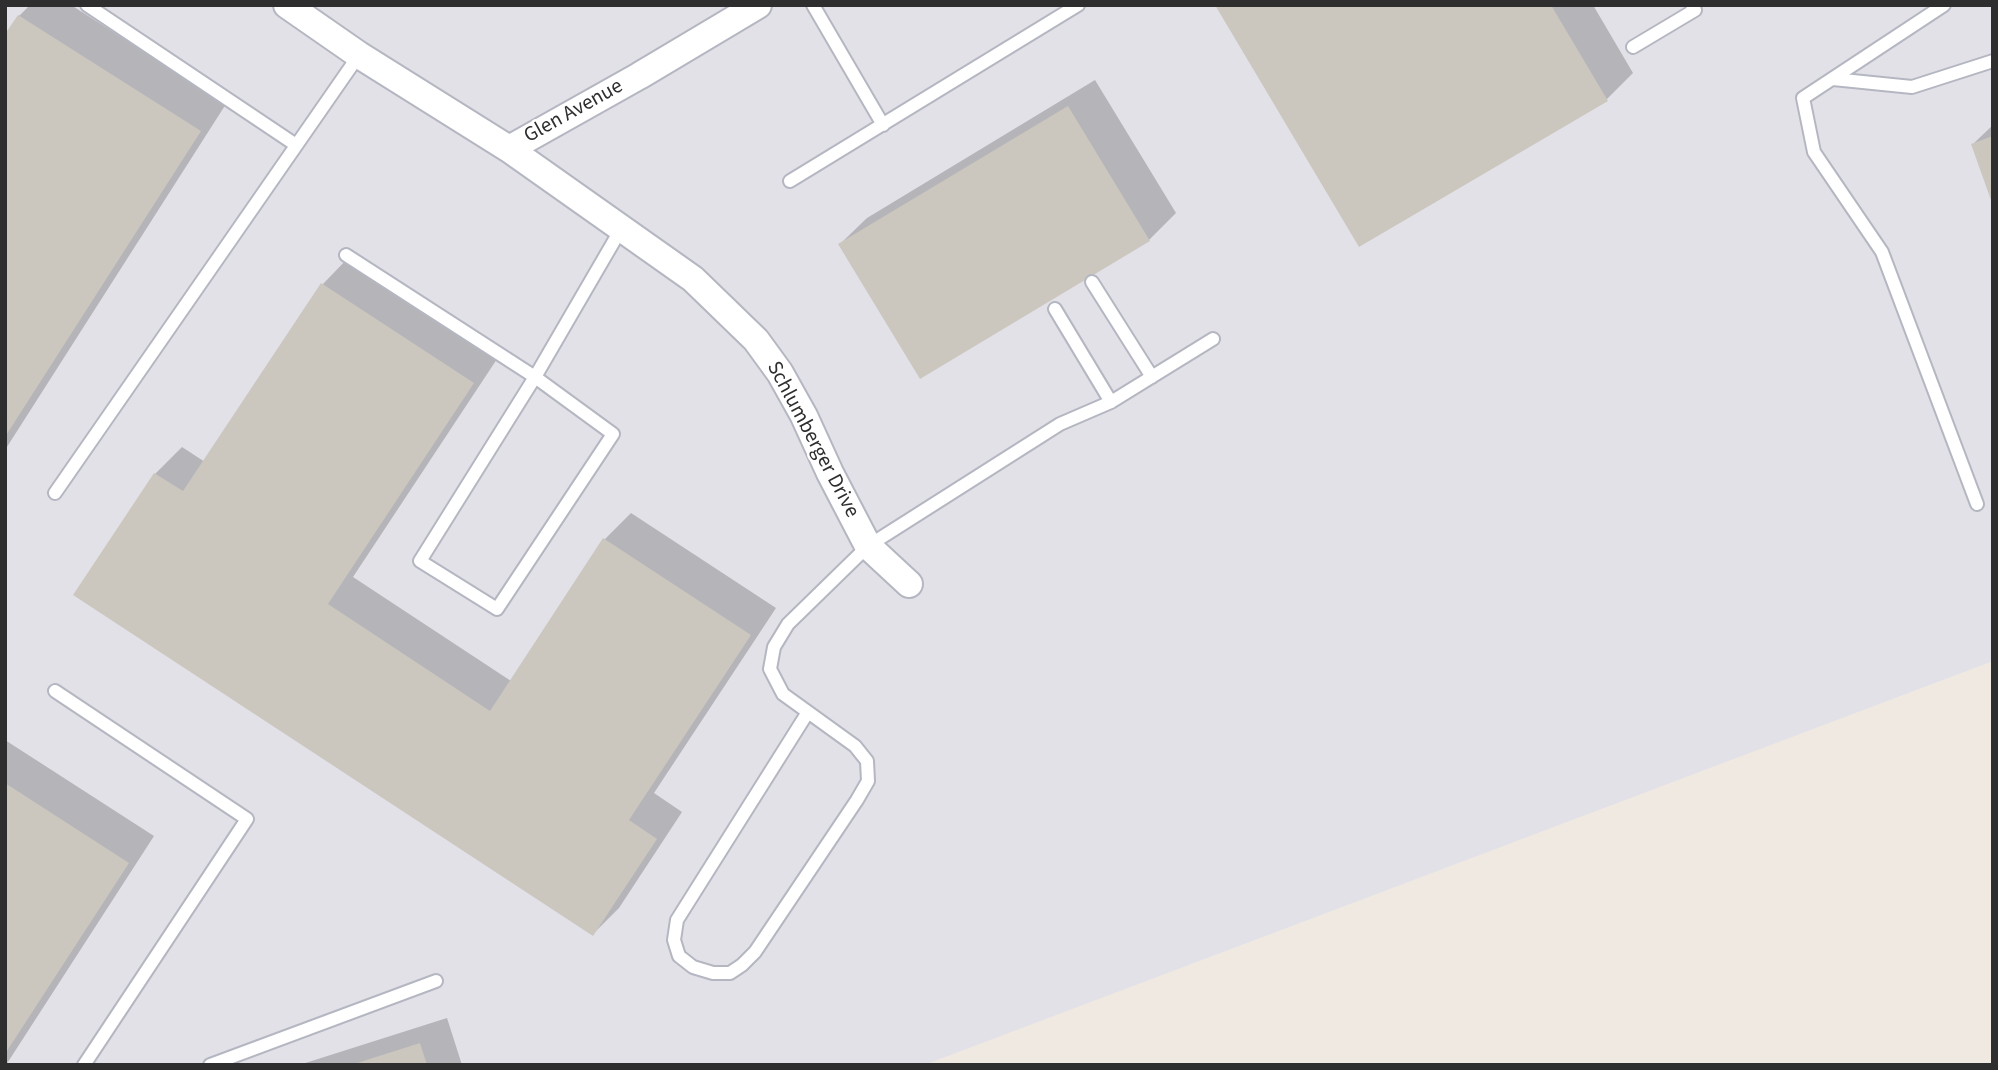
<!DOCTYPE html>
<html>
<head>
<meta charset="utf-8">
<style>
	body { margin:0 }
	#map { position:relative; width:1998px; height:1070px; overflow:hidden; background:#efe9e1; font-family:"Source Sans 3",sans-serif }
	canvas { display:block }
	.frame { position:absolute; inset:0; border:7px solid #2e2e2e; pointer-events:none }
</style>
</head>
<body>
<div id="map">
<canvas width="1998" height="1070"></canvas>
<div class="frame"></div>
</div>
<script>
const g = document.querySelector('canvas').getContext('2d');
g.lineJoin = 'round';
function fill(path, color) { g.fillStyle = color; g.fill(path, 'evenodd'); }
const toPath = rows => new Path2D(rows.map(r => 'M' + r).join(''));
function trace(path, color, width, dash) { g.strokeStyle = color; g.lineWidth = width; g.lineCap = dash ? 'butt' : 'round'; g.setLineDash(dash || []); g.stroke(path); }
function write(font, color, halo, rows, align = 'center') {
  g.font = font + ' "Source Sans 3",sans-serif'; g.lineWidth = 5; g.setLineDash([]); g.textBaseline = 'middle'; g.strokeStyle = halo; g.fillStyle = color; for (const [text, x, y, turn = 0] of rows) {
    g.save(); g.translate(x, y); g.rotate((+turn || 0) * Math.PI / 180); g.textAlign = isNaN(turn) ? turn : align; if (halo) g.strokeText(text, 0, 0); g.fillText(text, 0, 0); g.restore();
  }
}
fill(toPath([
	[5,5,1993,5,1993,661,924,1065,5,1065]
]), '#e3e1e8');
fill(toPath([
	[30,5,71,5,226,104,5,450,5,38,19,16],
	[1217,5,1593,5,1633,73,1607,99,1360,245],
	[1095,80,1176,213,1149,240,840,244,867,218],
	[1993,125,1993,199,1973,144],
	[349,257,499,356,353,577,511,681,605,539,631,513,776,608,654,793,682,812,619,908,593,934,76,594,155,474,182,447,205,462,323,284],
	[5,740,154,836,6,1065,5,1065],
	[447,1018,462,1065,299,1065]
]), '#0003');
fill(toPath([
	[1215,5,1551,5,1608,101,1359,247],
	[18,15,201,131,5,437,5,34],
	[1068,106,1150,241,920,379,838,244],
	[1993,136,1993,203,1992,203,1971,144],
	[321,283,474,383,328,604,490,711,603,538,751,635,629,820,657,839,593,936,73,595,154,473,183,491],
	[5,783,129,863,5,1054],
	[420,1043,427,1065,354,1065,354,1064]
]), '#cbc7bf');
const lane = toPath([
	[87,5,296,145],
	[813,5,883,125],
	[1944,5,1803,98,1814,152,1882,252,1977,504],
	[1633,47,1695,10,1692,5],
	[1833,79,1912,87,1993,61],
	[790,181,1078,5],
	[346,255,535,377,613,434,497,609,420,561,535,377,621,229],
	[1092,282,1152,377],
	[1055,309,1111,402],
	[55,493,359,55],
	[55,691,247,819,84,1065],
	[808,712,677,920,674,940,679,956,693,967,713,973,730,973,742,965,755,952,857,800,868,781,867,761,855,746,783,694,770,669,774,647,788,624,868,546,1060,424,1111,402,1213,339],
	[210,1065,436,981]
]);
const street = toPath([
	[287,5,359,55,509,149,639,76,758,5],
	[509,149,693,279,756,340,780,373,804,416,830,473,868,546,909,584]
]);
trace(lane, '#b4b7c1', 16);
trace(street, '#b4b7c1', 30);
trace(lane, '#fff', 12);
trace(street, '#fff', 26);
write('21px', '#2e2e2e', '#fff', [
	["Glen Avenue",574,112,-29],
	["Schlumberger Drive",812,440,62]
]);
</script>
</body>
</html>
